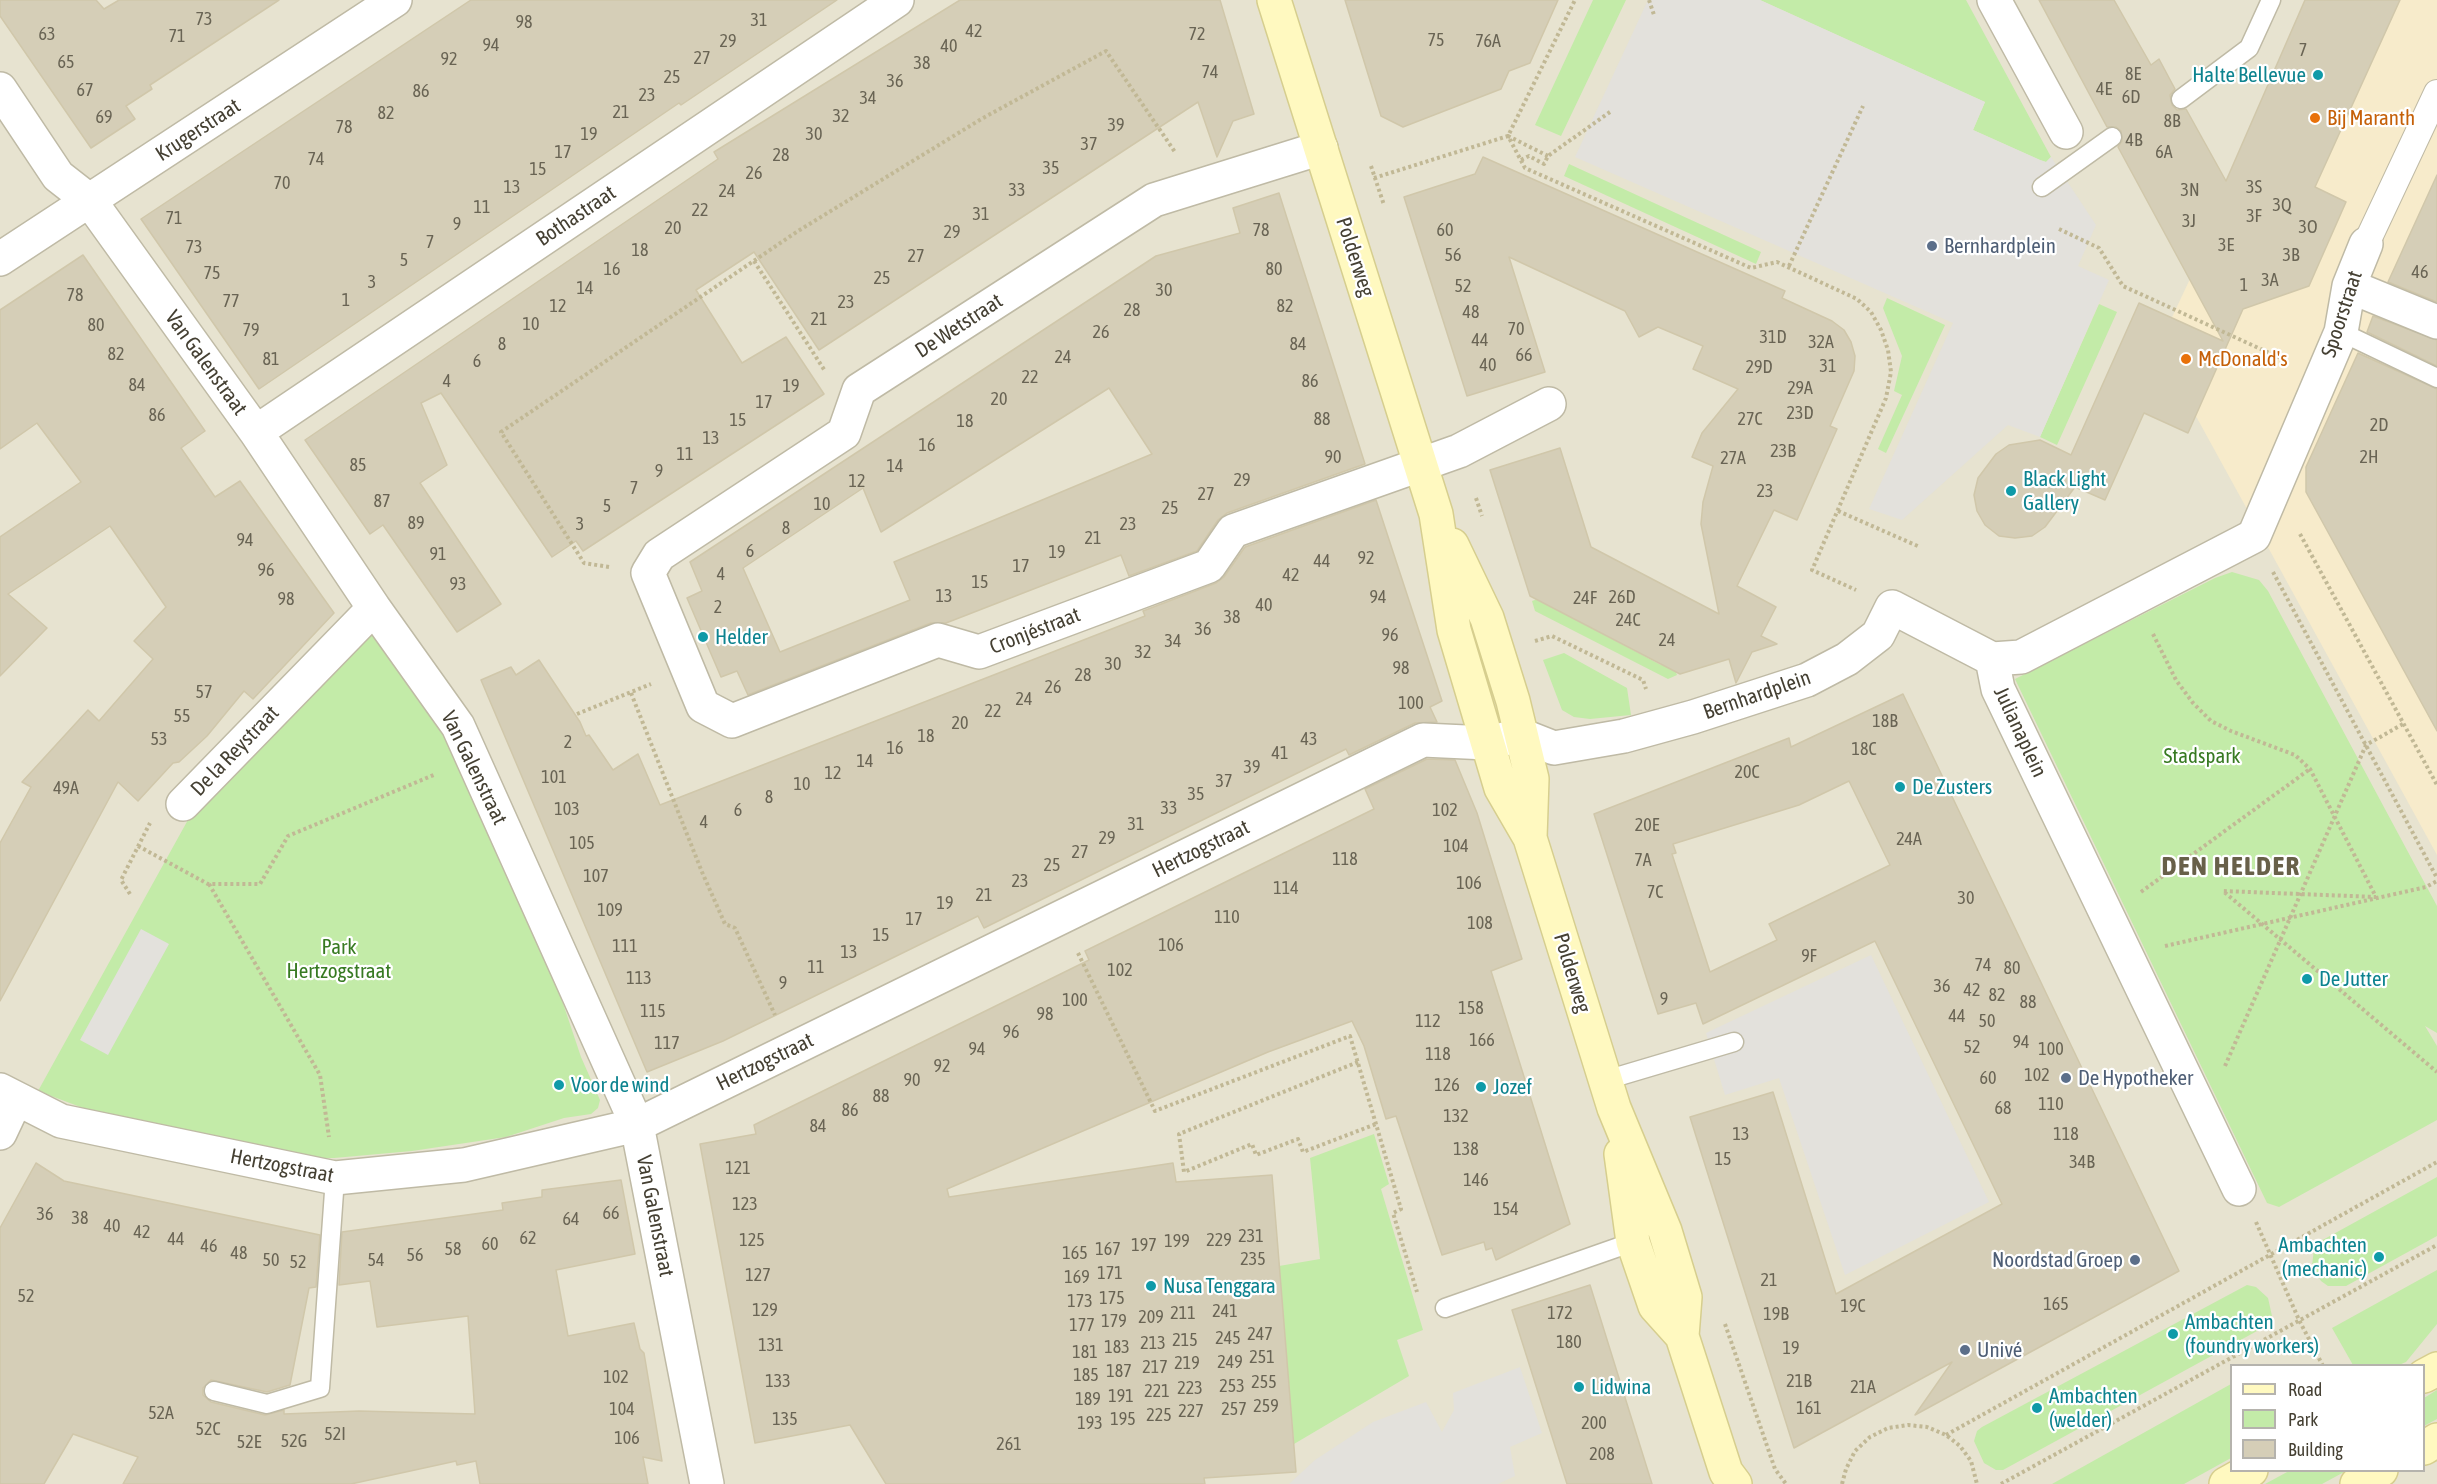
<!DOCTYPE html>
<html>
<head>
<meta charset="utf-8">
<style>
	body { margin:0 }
	#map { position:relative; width:2437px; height:1484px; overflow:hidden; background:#f3f0e3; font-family:"Asap Condensed",sans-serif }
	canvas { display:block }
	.legend { position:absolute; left:2230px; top:1364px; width:195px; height:108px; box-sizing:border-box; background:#fff; border:2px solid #b5b3ad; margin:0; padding:8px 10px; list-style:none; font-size:18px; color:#454033 }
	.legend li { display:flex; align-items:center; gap:12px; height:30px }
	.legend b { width:30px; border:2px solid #b5b3ad }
</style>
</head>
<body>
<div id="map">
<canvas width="2437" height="1484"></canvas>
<ul class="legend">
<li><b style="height:8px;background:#fff9c0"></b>Road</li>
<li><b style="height:16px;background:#c3eba8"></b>Park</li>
<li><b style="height:16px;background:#d5ceb7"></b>Building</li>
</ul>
</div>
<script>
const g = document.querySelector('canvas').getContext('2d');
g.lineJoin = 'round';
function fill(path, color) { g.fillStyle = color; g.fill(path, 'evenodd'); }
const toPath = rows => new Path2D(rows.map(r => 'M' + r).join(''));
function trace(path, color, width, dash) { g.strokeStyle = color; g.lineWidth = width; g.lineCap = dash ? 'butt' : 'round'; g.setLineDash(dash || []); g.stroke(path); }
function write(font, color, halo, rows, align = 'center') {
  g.font = font + ' "Asap Condensed",sans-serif'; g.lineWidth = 4.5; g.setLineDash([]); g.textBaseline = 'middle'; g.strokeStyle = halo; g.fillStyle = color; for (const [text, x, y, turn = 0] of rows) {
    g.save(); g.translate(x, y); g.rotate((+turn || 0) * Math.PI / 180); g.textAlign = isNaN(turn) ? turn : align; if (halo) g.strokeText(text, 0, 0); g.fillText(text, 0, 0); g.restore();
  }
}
fill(toPath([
	[0,0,2437,0,2437,1484,0,1484],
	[2232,1366,2424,1366,2424,1470,2232,1470]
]), '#e7e3d0');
fill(toPath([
	[2321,0,2437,0,2437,855,2158,347]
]), '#f7ebcb');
fill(toPath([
	[1593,0,1626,0,1561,136,1535,125],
	[1760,0,1966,0,2051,157,2046,162,2040,160,1973,130,1985,102],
	[1569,164,1761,252,1756,264,1564,176],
	[1887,298,1945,325,1886,453,1878,449,1902,395,1894,391,1902,356,1883,308],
	[2099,304,2117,312,2057,445,2040,437],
	[2232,572,2259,580,2268,591,2437,906,2437,1033,2425,1026,2437,1046,2437,1120,2279,1207,2267,1203,2015,679,2215,578],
	[1546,596,1550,606,1661,665,1672,662,1677,675,1668,679,1535,611,1532,601],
	[379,622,451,733,519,872,581,1057,600,1100,598,1108,591,1114,564,1118,506,1137,412,1151,334,1158,240,1158,136,1128,38,1091,189,818],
	[1564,653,1627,688,1631,715,1590,719,1574,717,1562,710,1543,660],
	[1374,1134,1389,1184,1381,1189,1423,1330,1397,1340,1409,1376,1294,1444,1279,1266,1320,1259,1310,1158],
	[2437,1177,2437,1236,2346,1286,2328,1286,2321,1281,2312,1266,2314,1249,2319,1242],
	[2437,1270,2437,1324,2406,1362,2399,1365,2353,1365,2332,1328],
	[2247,1285,2256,1287,2268,1298,2272,1316,2268,1325,2003,1470,1996,1470,1984,1463,1974,1441,1977,1431,1982,1427],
	[2231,1384,2231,1458,2184,1484,2052,1484],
	[2437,1390,2437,1419,2424,1426,2424,1398],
	[2289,1471,2289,1470,2346,1471,2322,1484,2265,1484]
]), '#c3eba8');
fill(toPath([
	[1648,0,1760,0,1985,102,1973,130,2040,160,2046,162,2051,157,2096,225,2078,266,2109,280,2040,437,2008,425,1902,520,1869,509,1953,323,1575,157],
	[141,929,169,944,108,1055,80,1040],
	[1871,955,1989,1202,1845,1275,1779,1078,1725,1095,1706,1033],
	[1520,1367,1542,1433,1510,1447,1515,1476,1498,1484,1289,1484,1315,1460,1373,1422,1426,1402,1442,1432,1454,1410,1453,1393]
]), '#e3e1dc');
const building = toPath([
	[0,0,96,0,104,9,119,0,279,0,150,85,152,89,126,106,135,119,91,148,0,16,0,0],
	[471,0,837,0,681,105,679,103,259,389,141,219,471,0],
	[960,0,1220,0,1254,114,1233,121,1217,157,1198,102,819,350,754,252,696,290,742,363,786,337,824,394,583,551,576,541,552,557,441,393,421,403,447,465,420,483,501,604,457,632,383,525,370,534,305,440,718,159,714,152,960,0],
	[1345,0,1558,0,1530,63,1509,71,1501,89,1403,127,1381,116,1345,0],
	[2039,0,2114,0,2151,65,2159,59,2175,89,2170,95,2172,105,2177,110,2186,109,2226,181,2305,0,2400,0,2315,187,2346,202,2309,286,2243,309,2188,433,2144,413,2105,500,2075,487,2045,527,2032,536,2015,538,1999,536,1985,525,1977,511,1974,495,1978,478,1996,454,2009,445,2040,440,2071,455,2139,303,2223,341,2118,147,2122,141,2121,131,2116,127,2107,127,2039,0],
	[1483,157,1785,291,1782,298,1832,321,1844,330,1851,342,1855,356,1854,371,1830,426,1837,429,1797,520,1774,510,1737,586,1776,607,1761,636,1777,644,1752,652,1736,683,1729,659,1680,674,1530,596,1490,470,1560,448,1591,547,1719,614,1701,524,1703,502,1713,466,1692,457,1702,433,1738,389,1693,369,1703,346,1658,327,1639,337,1625,311,1509,257,1545,372,1467,396,1404,197,1475,174,1483,157],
	[2437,175,2437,302,2388,282,2437,175],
	[1279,193,1365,464,1227,513,1218,520,1197,551,1129,576,1121,555,946,623,931,623,748,695,737,671,721,677,687,598,702,591,690,562,1156,256,1240,233,1233,208,1279,193],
	[1109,388,1152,454,894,562,910,600,780,652,743,568,863,488,881,532,1109,388],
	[83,255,205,431,181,448,215,497,240,481,334,613,253,699,244,691,207,736,179,762,173,763,138,801,118,782,0,1001,0,843,31,787,22,782,88,710,99,721,153,659,134,641,166,607,110,526,8,594,47,628,0,676,0,537,81,482,37,423,0,449,0,310,83,255],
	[2373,316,2437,340,2437,366,2367,332,2373,316],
	[2358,353,2437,389,2437,731,2306,492,2306,467,2358,353],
	[1376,500,1442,701,1430,707,1437,722,1415,723,1349,755,1346,749,984,928,978,916,723,1041,647,1072,481,680,511,667,516,675,539,660,580,722,586,736,589,735,613,770,638,754,660,805,1145,616,1143,611,1216,583,1224,577,1245,547,1376,500],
	[1903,694,2179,1271,1915,1415,1952,1362,1794,1448,1690,1117,1773,1092,1836,1294,2002,1204,1875,941,1703,1024,1696,1003,1658,1014,1594,814,1789,738,1791,747,1903,694],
	[1849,781,1890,865,1769,924,1777,940,1710,972,1672,854,1676,853,1673,844,1799,805,1849,781],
	[1427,759,1455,760,1477,813,1522,959,1491,971,1570,1224,1496,1260,1492,1248,1486,1250,1484,1242,1442,1255,1396,1116,1386,1119,1364,1046,1352,1021,1268,1052,947,1189,949,1197,1173,1163,1176,1182,1272,1175,1296,1472,1204,1478,1205,1484,886,1484,850,1425,755,1443,700,1144,756,1134,754,1125,1089,960,1085,951,1374,809,1365,789,1427,759],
	[36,1163,64,1181,320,1235,316,1287,309,1288,290,1385,267,1392,211,1380,203,1388,203,1395,211,1402,265,1415,284,1410,284,1414,359,1411,475,1414,468,1316,377,1327,370,1281,339,1285,342,1232,503,1210,502,1203,542,1197,542,1190,621,1180,635,1254,556,1270,568,1336,634,1323,640,1349,644,1353,662,1461,643,1457,648,1484,480,1484,476,1461,457,1465,456,1461,351,1484,123,1484,138,1457,73,1434,44,1484,0,1484,0,1228,36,1163],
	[1590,1285,1637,1436,1652,1484,1567,1484,1512,1310,1590,1285]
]);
fill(building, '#d5ceb7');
trace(building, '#d0c7aa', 1.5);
const service = toPath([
	[2181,99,2249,48,2271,0],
	[2042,187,2112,137],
	[2341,332,2437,378],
	[1606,1080,1734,1042],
	[1445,1308,1633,1242],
	[214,1391,267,1404,320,1388,335,1178]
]);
const pedestrian = toPath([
	[2366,244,2437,93]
]);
const minor = toPath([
	[1994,0,2066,132],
	[0,89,58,176,90,201,256,432,374,608,458,726,637,1125,707,1484],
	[1321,148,1154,200,859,390,844,433,659,555,648,573,703,706,732,721,938,640,979,652,1209,566,1233,531,1459,451,1549,404],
	[0,259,395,0],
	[2349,286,2437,322],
	[256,432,897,0],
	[1992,659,2021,657,2254,536,2341,332,2349,286,2366,244],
	[1992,659,1998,689,2239,1189],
	[183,804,374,608],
	[0,1090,61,1121,335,1178,464,1165,637,1125,1423,740,1487,743,1521,735,1554,748,1624,736,1693,717,1807,680,1847,659,1878,635,1892,607,1992,659],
	[0,1133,16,1099]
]);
const secondary = toPath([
	[1274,0,1436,514,1454,630,1501,788,1530,838,1614,1108,1665,1231,1685,1297,1682,1336,1726,1472,1735,1484],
	[1452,545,1487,618,1513,701,1532,779,1530,838],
	[1621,1154,1633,1242,1655,1306,1682,1336],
	[2424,1376,2437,1369],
	[2424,1448,2437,1440],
	[2226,1484,2251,1470],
	[2357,1484,2381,1470]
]);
trace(service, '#bfbaa5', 21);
trace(pedestrian, '#bfbaa5', 28);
trace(minor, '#bfbaa5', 36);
trace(secondary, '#d6ce8e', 36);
trace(toPath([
	[1649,0,1654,15],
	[1548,156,1508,136,1575,0],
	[1521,160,1529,156,1544,164,1548,156,1610,112],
	[1371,166,1384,205],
	[1374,178,1508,136,1525,168,1751,268,1777,262,1857,299,1871,312,1881,330,1888,350,1891,372,1886,398,1812,570,1856,590],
	[2059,229,2099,248,2123,286,2287,361],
	[754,261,825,371],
	[1789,266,1863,106],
	[1476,498,1482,516],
	[1838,511,1920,547],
	[2300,534,2437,785],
	[609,567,584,563,501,432,798,231,983,118,1106,51,1175,152],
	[2273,572,2437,878],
	[2153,634,2176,680,2193,703,2211,721,2231,731,2295,755,2310,769,2376,897,2223,891,2437,1072],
	[1535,641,1552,636,1643,680,1646,689],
	[631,693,702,872,725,924,735,928,775,1015],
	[577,714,651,684],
	[138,846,208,884,260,884,288,836,436,774],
	[209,884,320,1075,329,1137],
	[2141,892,2310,769],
	[130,894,121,880,150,823],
	[2165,946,2426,887,2437,881],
	[1078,953,1155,1111,1350,1036,1401,1209,1393,1213,1417,1292],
	[1358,1062,1179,1134,1184,1172,1252,1144,1256,1155,1298,1139,1303,1152,1376,1124],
	[2225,1066,2366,745,2403,724],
	[2256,1222,2299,1320,2323,1366],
	[1725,1324,1775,1469,1786,1484],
	[1946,1435,2437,1162],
	[1842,1484,1846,1469,1855,1451,1870,1437,1888,1428,1908,1425,1927,1427,1946,1435,1960,1446,1971,1461,1977,1484],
	[2001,1484,2437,1245]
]), '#c1b895', 4, [3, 3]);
trace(service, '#fff', 18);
trace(pedestrian, '#fff', 26);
trace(minor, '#fff', 33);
trace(secondary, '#fff9c0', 33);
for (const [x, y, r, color] of [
	[2318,75,6,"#0f9aa8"],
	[2315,118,6,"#e8710a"],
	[1932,246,6,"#5c6f8a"],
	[2186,359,6,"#e8710a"],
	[2011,491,6,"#0f9aa8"],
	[703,637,6,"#0f9aa8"],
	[1900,787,6,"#0f9aa8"],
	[2307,979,6,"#0f9aa8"],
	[2066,1078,6,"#5c6f8a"],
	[559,1085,6,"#0f9aa8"],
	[1481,1087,6,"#0f9aa8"],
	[2379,1257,6,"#0f9aa8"],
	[2135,1260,6,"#5c6f8a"],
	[1151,1286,6,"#0f9aa8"],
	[2173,1334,6,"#0f9aa8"],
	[1965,1350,6,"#5c6f8a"],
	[1579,1387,6,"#0f9aa8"],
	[2037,1408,6,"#0f9aa8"]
]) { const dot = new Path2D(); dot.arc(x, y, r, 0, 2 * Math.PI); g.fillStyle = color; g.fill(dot); trace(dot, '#fff', 2); }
write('18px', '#696454', null, [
	["73",204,19],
	["31",759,20],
	["98",524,22],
	["42",974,31],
	["63",47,34],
	["72",1197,34],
	["71",177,36],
	["75",1436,40],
	["29",728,41],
	["76A",1488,41],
	["94",491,45],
	["40",949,46],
	["7",2303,50],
	["27",702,58],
	["92",449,59],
	["65",66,62],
	["38",922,63],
	["74",1210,72],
	["8E",2133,74],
	["25",672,77],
	["36",895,81],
	["4E",2104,89],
	["67",85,90],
	["86",421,91],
	["23",647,95],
	["6D",2131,97],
	["34",868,98],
	["21",621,112],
	["82",386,113],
	["32",841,116],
	["69",104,117],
	["8B",2172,121],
	["39",1116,125],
	["78",344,127],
	["19",589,134],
	["30",814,134],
	["4B",2134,140],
	["37",1089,144],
	["17",563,152],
	["6A",2164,152],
	["28",781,155],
	["74",316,159],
	["35",1051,168],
	["15",538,169],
	["26",754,173],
	["70",282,183],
	["13",512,187],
	["3S",2254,187],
	["33",1017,190],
	["3N",2190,190],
	["24",727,191],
	["3Q",2282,205],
	["11",482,207],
	["22",700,210],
	["31",981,214],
	["3F",2254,216],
	["71",174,218],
	["3J",2189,221],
	["9",457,224],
	["3O",2308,227],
	["20",673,228],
	["78",1261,230],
	["60",1445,230],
	["29",952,232],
	["7",430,242],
	["3E",2226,245],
	["73",194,247],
	["18",640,250],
	["56",1453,255],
	["3B",2291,255],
	["27",916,256],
	["5",404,260],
	["16",612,269],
	["80",1274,269],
	["46",2420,272],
	["75",212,273],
	["25",882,278],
	["3A",2270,280],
	["3",372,282],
	["1",2244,285],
	["52",1463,286],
	["14",585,288],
	["30",1164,290],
	["78",75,295],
	["1",346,300],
	["77",231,301],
	["23",846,302],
	["12",558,306],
	["82",1285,306],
	["28",1132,310],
	["48",1471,312],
	["21",819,319],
	["10",531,324],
	["80",96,325],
	["70",1516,329],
	["79",251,330],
	["26",1101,332],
	["31D",1773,337],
	["44",1480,340],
	["32A",1821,342],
	["8",502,344],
	["84",1298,344],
	["82",116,354],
	["66",1524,355],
	["24",1063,357],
	["81",271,359],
	["6",477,361],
	["40",1488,365],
	["31",1828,366],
	["29D",1759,367],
	["22",1030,377],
	["4",447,381],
	["86",1310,381],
	["84",137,385],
	["19",791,386],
	["29A",1800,388],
	["20",999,399],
	["17",764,402],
	["23D",1800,413],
	["86",157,415],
	["88",1322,419],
	["27C",1750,419],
	["15",738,420],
	["18",965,421],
	["2D",2379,425],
	["13",711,438],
	["16",927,445],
	["23B",1783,451],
	["11",685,454],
	["90",1333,457],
	["2H",2369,457],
	["27A",1733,458],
	["85",358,465],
	["14",895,466],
	["9",659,471],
	["29",1242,480],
	["12",857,481],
	["7",634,488],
	["23",1765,491],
	["27",1206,494],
	["87",382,501],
	["10",822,504],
	["5",607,506],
	["25",1170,508],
	["89",416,523],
	["3",580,524],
	["23",1128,524],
	["8",786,528],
	["21",1093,538],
	["94",245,540],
	["6",750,551],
	["19",1057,552],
	["91",438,554],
	["92",1366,558],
	["44",1322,561],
	["17",1021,566],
	["96",266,570],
	["4",721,574],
	["42",1291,575],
	["15",980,582],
	["93",458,584],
	["13",944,596],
	["94",1378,597],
	["26D",1622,597],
	["24F",1585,598],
	["98",286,599],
	["40",1264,605],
	["2",718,607],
	["38",1232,617],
	["24C",1628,620],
	["36",1203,629],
	["96",1390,635],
	["24",1667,640],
	["34",1173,641],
	["32",1143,652],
	["30",1113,664],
	["98",1401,668],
	["28",1083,675],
	["26",1053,687],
	["57",204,692],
	["24",1024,699],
	["100",1411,703],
	["22",993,711],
	["55",182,716],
	["18B",1885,721],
	["20",960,723],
	["18",926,736],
	["53",159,739],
	["43",1309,739],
	["2",568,742],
	["16",895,748],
	["18C",1864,749],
	["41",1280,753],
	["14",865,761],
	["39",1252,767],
	["20C",1747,772],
	["12",833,773],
	["101",554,777],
	["37",1224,781],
	["10",802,784],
	["49A",66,788],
	["35",1196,794],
	["8",769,797],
	["33",1169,808],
	["103",567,809],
	["6",738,810],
	["102",1445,810],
	["4",704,822],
	["31",1136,824],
	["20E",1647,825],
	["29",1107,838],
	["24A",1909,839],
	["105",582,843],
	["104",1456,846],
	["27",1080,852],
	["118",1345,859],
	["7A",1643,860],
	["25",1052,865],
	["107",596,876],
	["23",1020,881],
	["106",1469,883],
	["114",1286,888],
	["7C",1655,892],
	["21",984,895],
	["30",1966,898],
	["19",945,903],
	["109",610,910],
	["110",1227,917],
	["17",914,919],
	["108",1480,923],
	["15",881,935],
	["106",1171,945],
	["111",625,946],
	["13",849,952],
	["9F",1809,956],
	["74",1983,965],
	["11",816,967],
	["80",2012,968],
	["102",1120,970],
	["113",639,978],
	["9",783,983],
	["36",1942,986],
	["42",1972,990],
	["82",1997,995],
	["9",1664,999],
	["100",1075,1000],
	["88",2028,1002],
	["158",1471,1008],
	["115",653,1011],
	["98",1045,1014],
	["44",1957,1016],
	["112",1428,1021],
	["50",1987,1021],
	["96",1011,1032],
	["166",1482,1040],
	["94",2021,1042],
	["117",667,1043],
	["52",1972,1047],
	["94",977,1049],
	["100",2051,1049],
	["118",1438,1054],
	["92",942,1066],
	["102",2037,1075],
	["60",1988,1078],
	["90",912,1080],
	["126",1447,1085],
	["88",881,1096],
	["110",2051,1104],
	["68",2003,1108],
	["86",850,1110],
	["132",1456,1116],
	["84",818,1126],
	["13",1741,1134],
	["118",2066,1134],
	["138",1466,1149],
	["15",1723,1159],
	["34B",2082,1162],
	["121",738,1168],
	["146",1476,1180],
	["123",745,1204],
	["154",1506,1209],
	["66",611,1213],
	["36",45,1214],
	["38",80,1218],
	["64",571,1219],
	["40",112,1226],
	["42",142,1232],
	["231",1251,1236],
	["62",528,1238],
	["44",176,1239],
	["125",752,1240],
	["229",1219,1240],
	["199",1177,1241],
	["60",490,1244],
	["197",1144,1245],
	["46",209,1246],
	["58",453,1249],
	["167",1108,1249],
	["48",239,1253],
	["165",1075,1253],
	["56",415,1255],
	["235",1253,1259],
	["50",271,1260],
	["54",376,1260],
	["52",298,1262],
	["171",1110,1273],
	["127",758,1275],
	["169",1077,1277],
	["21",1769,1280],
	["52",26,1296],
	["175",1112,1298],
	["173",1080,1301],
	["165",2056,1304],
	["19C",1853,1306],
	["129",765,1310],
	["241",1225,1311],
	["211",1183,1313],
	["172",1560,1313],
	["19B",1776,1314],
	["209",1151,1317],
	["179",1114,1321],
	["177",1082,1325],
	["247",1260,1334],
	["245",1228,1338],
	["215",1185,1340],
	["180",1569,1342],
	["213",1153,1343],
	["131",771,1345],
	["183",1117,1347],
	["19",1791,1348],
	["181",1085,1352],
	["251",1262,1357],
	["249",1230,1362],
	["219",1187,1363],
	["217",1155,1367],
	["187",1119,1371],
	["185",1086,1375],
	["102",616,1377],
	["133",778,1381],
	["21B",1799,1381],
	["255",1264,1382],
	["253",1232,1386],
	["21A",1863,1387],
	["223",1190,1388],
	["221",1157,1391],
	["191",1121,1396],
	["189",1088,1399],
	["259",1266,1406],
	["161",1809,1408],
	["104",622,1409],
	["257",1234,1409],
	["227",1191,1411],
	["52A",161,1413],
	["225",1159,1415],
	["135",785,1419],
	["195",1123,1419],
	["193",1090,1423],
	["200",1594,1423],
	["52C",208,1429],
	["52I",335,1434],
	["106",627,1438],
	["52G",294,1441],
	["52E",249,1442],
	["261",1009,1444],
	["208",1602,1454]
]);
write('21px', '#0d838f', '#fff', [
	["Halte Bellevue",2306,75,"right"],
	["Black Light",2023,479],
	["Gallery",2023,503],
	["Helder",715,637],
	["De Zusters",1912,787],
	["De Jutter",2319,979],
	["Voor de wind",571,1085],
	["Jozef",1493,1087],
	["Ambachten",2367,1245,"right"],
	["(mechanic)",2367,1269,"right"],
	["Nusa Tenggara",1163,1286],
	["Ambachten",2185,1322],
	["(foundry workers)",2185,1346],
	["Lidwina",1591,1387],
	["Ambachten",2049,1396],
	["(welder)",2049,1420]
], 'left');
write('21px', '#c56008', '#fff', [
	["Bij Maranth",2327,118],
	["McDonald's",2198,359]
], 'left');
write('21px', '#454033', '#fff', [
	["Krugerstraat",198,130,-33],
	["Bothastraat",576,216,-34],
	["Polderweg",1355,257,72],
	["Spoorstraat",2342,314,-72],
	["De Wetstraat",959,326,-33],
	["Van Galenstraat",206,363,54],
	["Cronjéstraat",1035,631,-21],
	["Bernhardplein",1757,695,-19],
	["Julianaplein",2020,732,65],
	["De la Reystraat",235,751,-46],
	["Van Galenstraat",474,768,64],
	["Hertzogstraat",1201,849,-26],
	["Polderweg",1572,973,73],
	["Hertzogstraat",765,1062,-26],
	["Hertzogstraat",282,1166,11],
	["Van Galenstraat",655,1216,79]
]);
write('21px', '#4e5e75', '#fff', [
	["Bernhardplein",1944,246],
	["De Hypotheker",2078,1078],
	["Noordstad Groep",2123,1260,"right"],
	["Univé",1977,1350]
], 'left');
write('21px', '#377a22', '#fff', [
	["Stadspark",2202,756],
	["Park",339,947],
	["Hertzogstraat",339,971]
]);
g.letterSpacing = '1.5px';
write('bold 27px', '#686049', '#fff', [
	["DEN HELDER",2231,866]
]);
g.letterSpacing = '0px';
</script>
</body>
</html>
